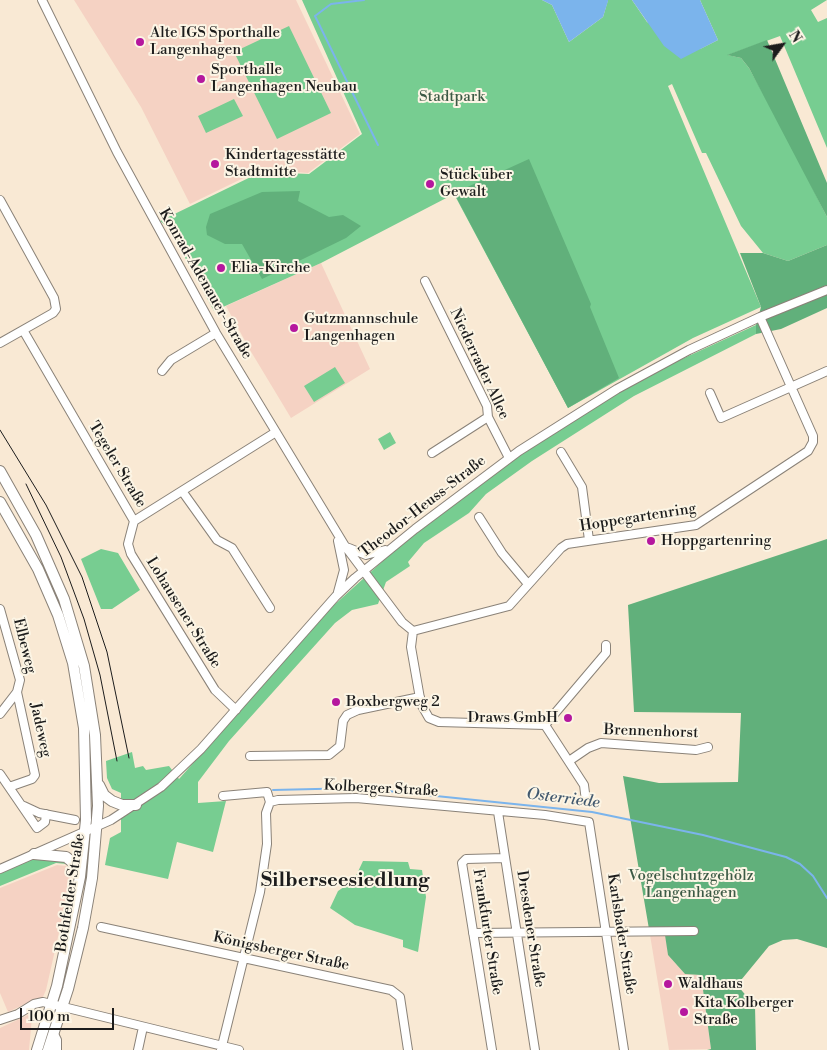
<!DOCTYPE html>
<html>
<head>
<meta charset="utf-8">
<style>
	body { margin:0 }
	#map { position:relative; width:827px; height:1050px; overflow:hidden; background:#f9e9d4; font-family:"Libre Bodoni",serif }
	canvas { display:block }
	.north { position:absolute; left:757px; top:20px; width:50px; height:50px; -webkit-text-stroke:4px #fcf5e5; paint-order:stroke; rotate:58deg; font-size:14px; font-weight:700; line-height:20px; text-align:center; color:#1c1c1c }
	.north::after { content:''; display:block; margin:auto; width:18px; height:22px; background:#1c1c1c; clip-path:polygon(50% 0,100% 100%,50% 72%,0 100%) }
	.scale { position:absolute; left:20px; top:1008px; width:94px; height:22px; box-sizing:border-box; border:2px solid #1c1c1c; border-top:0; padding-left:6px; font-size:15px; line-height:18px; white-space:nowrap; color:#1c1c1c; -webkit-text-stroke:4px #fcf5e5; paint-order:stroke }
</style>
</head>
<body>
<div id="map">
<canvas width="827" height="1050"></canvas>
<div class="north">N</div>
<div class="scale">100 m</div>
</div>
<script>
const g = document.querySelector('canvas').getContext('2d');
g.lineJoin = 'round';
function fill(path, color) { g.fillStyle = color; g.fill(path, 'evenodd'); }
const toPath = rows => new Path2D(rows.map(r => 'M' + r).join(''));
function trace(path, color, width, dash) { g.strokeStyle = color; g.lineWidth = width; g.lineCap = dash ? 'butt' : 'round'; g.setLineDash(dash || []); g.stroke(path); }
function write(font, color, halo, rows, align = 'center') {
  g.font = font + ' "Libre Bodoni",serif'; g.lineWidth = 4; g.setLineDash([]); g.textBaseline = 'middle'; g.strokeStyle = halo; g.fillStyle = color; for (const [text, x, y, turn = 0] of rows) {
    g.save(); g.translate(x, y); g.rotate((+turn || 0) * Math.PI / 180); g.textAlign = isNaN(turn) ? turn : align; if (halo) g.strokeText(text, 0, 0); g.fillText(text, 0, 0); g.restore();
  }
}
fill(toPath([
	[74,0,296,0,360,134,308,173,262,169,190,204,141,107],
	[321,263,370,369,291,418,250,350,226,306],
	[57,865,66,866,72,875,46,990,42,999,36,999,8,1012,0,993,0,888],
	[650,935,666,935,668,955,685,974,701,975,711,1049,669,1050],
	[28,1015,32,1017,29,1050,0,1050,0,1028]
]), '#f5d2c3');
fill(toPath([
	[302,0,542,0,552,5,569,42,603,17,608,0,632,0,647,22,700,49,718,40,700,0,827,0,811,10,818,22,827,18,827,148,780,36,728,55,741,58,749,68,787,137,827,217,827,245,788,261,763,253,741,226,706,153,702,153,672,84,668,86,761,307,693,338,568,408,454,194,321,263,214,311,169,228,160,221,261,172,309,174,362,134],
	[289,26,331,113,277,139,234,52],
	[234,99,243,116,206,133,198,116],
	[756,325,756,334,634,396,532,461,486,494,469,513,424,543,408,562,410,566,386,582,378,604,352,610,335,623,229,741,198,782,198,803,226,801,213,852,177,842,168,879,105,865,110,838,121,832,121,793,112,789,107,778,106,761,132,752,135,768,143,766,146,770,169,766,179,779,333,606,416,531,551,433,618,392,671,364],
	[335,367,345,383,314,402,304,386],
	[390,432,396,443,384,450,378,439],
	[101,549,118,553,140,590,112,609,101,609,81,559],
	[61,855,67,864,56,863,0,886,0,869,4,871,31,860,29,856],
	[363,861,408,862,410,869,422,870,426,897,418,952,403,947,403,940,355,925,330,908,338,891,354,880]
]), '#77cd91');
fill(toPath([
	[767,40,827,183,827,217,749,68,741,58,727,55],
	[529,159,591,304,590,307,619,378,568,408,454,193],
	[300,191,298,201,329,217,343,215,361,226,346,238,262,279,242,244,225,244,207,235,206,227,210,214,262,192],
	[827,245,827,308,781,329,756,334,756,325,761,307,740,253,763,253,788,261],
	[827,539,827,948,797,939,783,940,769,946,737,985,755,1006,756,1050,707,1050,711,1049,701,975,685,974,668,955,665,935,650,935,623,776,659,783,738,782,741,713,634,712,628,605]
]), '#61b07b');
fill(toPath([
	[542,0,608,0,608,1,603,17,569,42,552,5],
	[632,0,700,0,718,40,681,59,664,46]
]), '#7bb4ec');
trace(toPath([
	[364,0,331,4,315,16,378,145],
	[273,790,358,788,592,812,703,835,786,857,800,864,813,876,827,898]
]), '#7bb4ec', 2);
const minor = toPath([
	[42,0,117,152,216,333,345,546,402,622,413,631,509,606,561,548,567,544,696,525,808,451,813,442,813,436,760,317],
	[0,200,54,298,56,309,53,313,0,343],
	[425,281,487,406,488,417,509,458],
	[23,330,134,521],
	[162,371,171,360,216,333],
	[710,393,721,418,827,371],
	[561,452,582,487,589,540],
	[432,453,488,417],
	[182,491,217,540,232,548,270,608],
	[479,517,502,553,528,584],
	[134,521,128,544,131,554,215,690,236,710],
	[134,521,276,432],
	[338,541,344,570,338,592],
	[349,548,366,555,385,550],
	[0,609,20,680,17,692,0,714],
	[413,631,411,647,421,704,429,718,439,722,545,725,606,653,606,645],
	[545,725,584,785,586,801],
	[250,756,329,755,340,746,343,721,347,715,358,710,420,697],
	[569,761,588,748,601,743,696,750,708,747],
	[0,774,37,828,45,822,46,814],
	[9,787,32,779,35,775,17,692],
	[223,796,267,792,270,802],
	[270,802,278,800,356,798,545,815,589,822,624,1050],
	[24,806,39,813,75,820],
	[498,812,535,1050],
	[0,869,111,820,161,787,201,749,336,596,355,578,415,529,519,451,617,389,689,350,760,317,827,290],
	[101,927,391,990,400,997,408,1050],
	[473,933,694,931],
	[0,1020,18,1014,34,1004,43,1002,239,1050],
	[54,1034,57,1040,57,1050],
	[138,1050,143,1027],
	[221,1050,260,892,267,844,266,813,270,802],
	[492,1050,462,863,466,859,505,858]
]);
const major = toPath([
	[0,471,36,535,64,599,84,666,95,735,98,806,92,878,83,928,68,989,48,1050],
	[0,502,38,569,58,615,73,663,84,728,86,820,80,877,57,986,37,1050],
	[99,785,104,795,112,801,122,805,136,805],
	[34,854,66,857,76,865,80,876]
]);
trace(minor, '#8a8278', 10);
trace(major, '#8a8278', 12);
trace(minor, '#fff', 8);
trace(major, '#fff', 10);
trace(toPath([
	[0,430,46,505,82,577,107,652,129,758],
	[26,484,61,557,84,619,100,675,117,761]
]), '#1c1c1c', 1);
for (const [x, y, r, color] of [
	[140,42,5,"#b5179e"],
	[201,79,5,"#b5179e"],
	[215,164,5,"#b5179e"],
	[430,184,5,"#b5179e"],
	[221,268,5,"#b5179e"],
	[294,328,5,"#b5179e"],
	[651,541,5,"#b5179e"],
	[336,702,5,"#b5179e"],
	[568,718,5,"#b5179e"],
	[668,984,5,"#b5179e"],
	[684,1012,5,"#b5179e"]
]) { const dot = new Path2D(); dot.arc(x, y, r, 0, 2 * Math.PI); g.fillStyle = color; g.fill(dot); trace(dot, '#fcf5e5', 2); }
write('15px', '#1c1c1c', '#fcf5e5', [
	["Alte IGS Sporthalle",150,33],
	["Langenhagen",150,50],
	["Sporthalle",211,70],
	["Langenhagen Neubau",211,87],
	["Kindertagesstätte",225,155],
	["Stadtmitte",225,172],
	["Stück über",440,175],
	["Gewalt",440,192],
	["Elia-Kirche",231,268],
	["Gutzmannschule",304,319],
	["Langenhagen",304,336],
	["Hoppgartenring",661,541],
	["Boxbergweg 2",346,702],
	["Draws GmbH",558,718,"right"],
	["Waldhaus",678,984],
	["Kita Kolberger",694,1003],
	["Straße",694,1020]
], 'left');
write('15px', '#3c5a45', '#fcf5e5', [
	["Stadtpark",452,97],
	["Vogelschutzgehölz",691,876],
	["Langenhagen",691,893]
]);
write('15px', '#1c1c1c', '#fcf5e5', [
	["Konrad-Adenauer-Straße",205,284,60],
	["Niederrader Allee",479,364,65],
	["Tegeler Straße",117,465,59],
	["Theodor-Heuss-Straße",423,507,-38],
	["Hoppegartenring",638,518,-9],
	["Lohausener Straße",183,613,58],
	["Elbeweg",24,646,76],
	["Jadeweg",40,730,78],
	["Brennenhorst",651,732,2],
	["Kolberger Straße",381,789,3],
	["Bothfelder Straße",71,893,-81],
	["Dresdener Straße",530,929,81],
	["Frankfurter Straße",487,932,81],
	["Karlsbader Straße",621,934,81],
	["Königsberger Straße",281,952,12]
]);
write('italic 16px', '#42596f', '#fcf5e5', [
	["Osterriede",563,799,7]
]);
write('bold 20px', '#1c1c1c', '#fcf5e5', [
	["Silberseesiedlung",345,881]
]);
</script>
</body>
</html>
